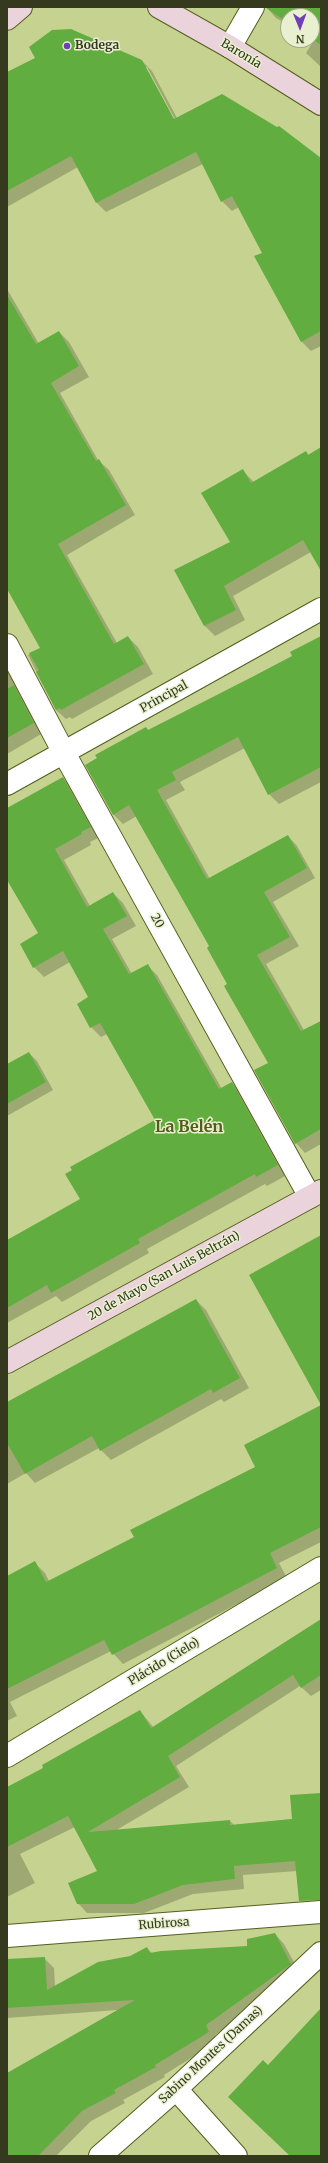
<!DOCTYPE html>
<html>
<head>
<meta charset="utf-8">
<style>
	body { margin:0 }
	#map { position:relative; width:328px; height:2163px; overflow:hidden; background:#c6d390; font-family:Merriweather,serif }
	canvas { display:block }
	.frame { position:absolute; inset:0; border:8px solid #353a1f; pointer-events:none }
	.north { position:absolute; left:280px; top:8px; width:40px; height:40px; box-sizing:border-box; background:#e9f0cf; border:1px solid #a1a789; border-radius:50%; rotate:179deg; font-size:11px; font-weight:700; line-height:16px; text-align:center; color:#353a1f }
	.north::after { content:''; display:block; margin:auto; width:14px; height:18px; background:#6e3fb6; clip-path:polygon(50% 0,100% 100%,50% 72%,0 100%) }
</style>
</head>
<body>
<div id="map">
<canvas width="328" height="2163"></canvas>
<div class="frame"></div>
<div class="north">N</div>
</div>
<script>
const g = document.querySelector('canvas').getContext('2d');
g.lineJoin = 'round';
function fill(path, color) { g.fillStyle = color; g.fill(path, 'evenodd'); }
const toPath = rows => new Path2D(rows.map(r => 'M' + r).join(''));
function trace(path, color, width, dash) { g.strokeStyle = color; g.lineWidth = width; g.lineCap = dash ? 'butt' : 'round'; g.setLineDash(dash || []); g.stroke(path); }
function write(font, color, halo, rows, align = 'center') {
  g.font = font + ' Merriweather,serif'; g.lineWidth = 3; g.setLineDash([]); g.textBaseline = 'middle'; g.strokeStyle = halo; g.fillStyle = color; for (const [text, x, y, turn = 0] of rows) {
    g.save(); g.translate(x, y); g.rotate((+turn || 0) * Math.PI / 180); g.textAlign = isNaN(turn) ? turn : align; if (halo) g.strokeText(text, 0, 0); g.fillText(text, 0, 0); g.restore();
  }
}
fill(toPath([
	[321,7,321,67,306,53,313,42,310,40,312,40,312,16,288,16,288,25,276,18,266,7],
	[142,61,152,71,177,118,321,160,321,346,311,351,301,341,263,253,239,207,232,211,222,201,203,164,106,212,96,202,78,167,7,207,7,73],
	[145,67,147,67,177,123,175,124],
	[7,289,39,344,59,332,69,342,89,377,60,393,98,460,109,470,135,515,67,555,117,643,128,637,138,647,153,674,72,719,70,717,66,719,56,710,28,655,41,648,7,587],
	[321,448,321,569,311,552,233,596,245,620,215,636,205,626,176,570,231,542,243,471,254,482,306,452,309,455],
	[321,637,321,782,279,804,269,794,245,748,180,782,185,790,166,800,210,879,288,836,297,846,315,878,273,902,299,946,266,964,304,1030,321,1021,321,1144,305,1153,296,1143,269,1063,211,947,137,816,123,824,113,814,149,731,293,656],
	[7,671,14,678,43,733,7,754],
	[63,778,73,788,100,837,90,842,91,845,64,860,90,906,113,893,123,903,136,926,112,939,132,974,147,965,157,975,222,1089,232,1083,242,1093,287,1175,267,1186,265,1184,147,1249,149,1253,62,1302,56,1296,7,1323,7,1241,81,1199,156,1121,107,1034,101,1037,91,1027,90,997,70,962,44,977,34,967,40,934,7,878,7,810],
	[29,1053,37,1061,53,1090,7,1116,7,1065],
	[196,1300,206,1310,249,1388,224,1402,221,1399,111,1460,99,1448,35,1483,26,1473,7,1484,7,1403],
	[321,1406,321,1542,279,1563,287,1578,123,1664,111,1651,10,1702,17,1716,7,1721,7,1577,35,1563,45,1573,49,1581,135,1537,256,1468],
	[321,1621,321,1690,311,1696,300,1686,176,1766,189,1787,115,1831,230,1821,234,1825,293,1819,321,1794,321,1884,297,1871,243,1875,244,1889,193,1894,144,1913,87,1913,78,1903,98,1872,75,1827,20,1854,35,1883,7,1897,7,1788,45,1768,140,1711,154,1728],
	[275,1934,284,1944,300,1973,215,2035,218,2041,164,2075,165,2077,123,2100,125,2103,91,2121,56,2156,7,2156,7,2072,8,2073,118,2010,7,2018,7,1960,44,1958,54,1968,55,1987,130,1957,147,1948,153,1954,248,1947]
]), '#0003');
fill(toPath([
	[265,7,321,7,321,45,312,39,312,16,288,16,288,23],
	[71,29,142,60,174,119,222,94,277,127,279,126,321,158,321,331,301,342,254,256,262,253,232,196,221,202,196,152,96,203,71,156,7,191,7,72,35,58,29,47,52,30],
	[7,295,36,344,59,331,79,366,51,383,96,461,99,459,126,505,58,544,114,644,128,636,144,664,61,710,60,708,56,710,36,672,39,670,29,653,40,648,7,589],
	[321,447,321,571,303,540,224,586,236,610,204,626,174,570,230,542,201,493,243,469,251,483,306,451,308,455],
	[321,636,321,767,268,795,238,737,172,772,176,780,157,790,207,879,288,835,307,868,264,892,290,937,257,955,301,1031,321,1021,321,1129,295,1144,254,1070,268,1063,224,986,227,984,207,948,209,946,129,805,113,815,85,765,97,758,95,755,146,727,148,730,254,676,292,656,290,652],
	[14,685,34,723,7,738,7,689],
	[63,777,91,827,81,832,82,834,55,849,87,907,113,892,127,916,103,929,129,974,148,964,219,1089,232,1082,278,1165,256,1177,255,1174,138,1239,140,1243,51,1293,47,1285,7,1308,7,1240,80,1199,65,1174,72,1170,70,1167,155,1120,100,1023,90,1028,77,1004,88,997,63,951,33,968,20,944,38,933,7,880,7,808],
	[29,1052,46,1082,7,1104,7,1064],
	[321,1235,321,1405,249,1275],
	[196,1299,240,1378,213,1393,211,1389,100,1451,92,1436,25,1474,7,1443,7,1402],
	[321,1405,321,1527,270,1553,277,1568,112,1655,104,1640,7,1689,7,1576,35,1561,46,1582,134,1537,130,1530,255,1467,244,1445],
	[321,1619,321,1675,301,1688,293,1675,168,1756,180,1777,88,1832,230,1820,230,1825,292,1819,290,1795,321,1793,321,1900,299,1901,295,1861,234,1866,235,1879,183,1885,134,1904,77,1904,68,1883,97,1871,68,1816,7,1847,7,1787,43,1768,42,1765,140,1710,151,1728],
	[275,1933,291,1964,290,1965,206,2025,209,2032,155,2065,156,2067,114,2090,116,2093,82,2111,38,2156,7,2156,7,2073,135,2000,7,2008,7,1959,45,1957,47,1990,98,1962,130,1956,147,1947,150,1953,161,1951,247,1946,247,1939],
	[321,2008,321,2156,290,2156,228,2097,263,2060,268,2065]
]), '#62ad40');
const minor = toPath([
	[230,47,253,7],
	[7,645,64,753,310,1197],
	[7,784,321,609],
	[7,1756,321,1568],
	[7,1936,321,1912],
	[176,2089,236,2156],
	[100,2156,176,2089,321,1953]
]);
const secondary = toPath([
	[159,7,230,47,321,104],
	[7,19,21,7],
	[7,1362,321,1191]
]);
trace(minor, '#545e1d', 24);
trace(secondary, '#545e1d', 24);
trace(minor, '#fff', 22);
trace(secondary, '#ebd3db', 22);
for (const [x, y, r, color] of [
	[67,46,4,"#6e3fb6"]
]) { const dot = new Path2D(); dot.arc(x, y, r, 0, 2 * Math.PI); g.fillStyle = color; g.fill(dot); trace(dot, '#e9f0cf', 1.5); }
write('bold 12px', '#353a1f', '#e9f0cf', [
	["Bodega",75,46]
], 'left');
write('12px', '#353a1f', '#e9f0cf', [
	["Baronía",241,54,31],
	["Principal",164,697,-29],
	["20",157,921,61],
	["20 de Mayo (San Luis Beltrán)",164,1276,-29],
	["Plácido (Cielo)",164,1662,-31],
	["Rubirosa",164,1924,-4],
	["Sabino Montes (Damas)",211,2055,-43]
]);
write('bold 16px', '#535d1b', '#e9f0cf', [
	["La Belén",189,1127]
]);
</script>
</body>
</html>
